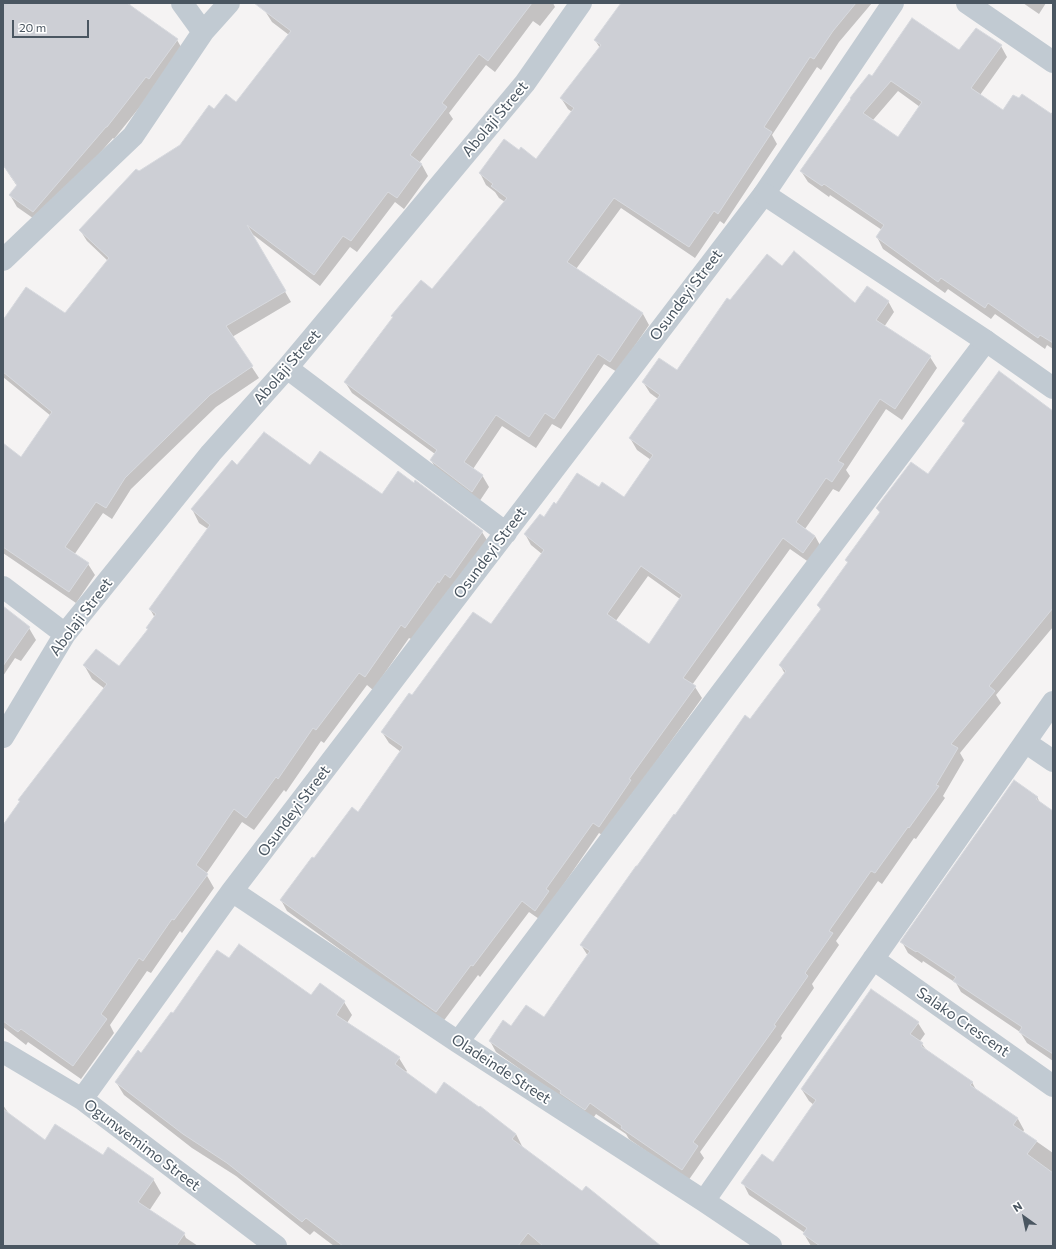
<!DOCTYPE html>
<html>
<head>
<meta charset="utf-8">
<style>
	body { margin:0 }
	#map { position:relative; width:1056px; height:1249px; overflow:hidden; background:#f5f3f3; font-family:Commissioner,sans-serif }
	canvas { display:block }
	.frame { position:absolute; inset:0; border:4px solid #4a5661; pointer-events:none }
	.north { position:absolute; left:1004px; top:1197px; width:40px; height:40px; -webkit-text-stroke:3px #fff; paint-order:stroke; rotate:327deg; font-size:11px; font-weight:700; line-height:16px; text-align:center; color:#4a5661 }
	.north::after { content:''; display:block; margin:auto; width:14px; height:18px; background:#4a5661; clip-path:polygon(50% 0,100% 100%,50% 72%,0 100%) }
	.scale { position:absolute; left:12px; top:20px; width:77px; height:18px; box-sizing:border-box; border:2px solid #4a5661; border-top:0; padding-left:5px; font-size:12px; line-height:14px; white-space:nowrap; color:#4a5661; -webkit-text-stroke:3px #fff; paint-order:stroke }
</style>
</head>
<body>
<div id="map">
<canvas width="1056" height="1249"></canvas>
<div class="frame"></div>
<div class="north">N</div>
<div class="scale">20 m</div>
</div>
<script>
const g = document.querySelector('canvas').getContext('2d');
g.lineJoin = 'round';
function fill(path, color) { g.fillStyle = color; g.fill(path, 'evenodd'); }
const toPath = rows => new Path2D(rows.map(r => 'M' + r).join(''));
function trace(path, color, width, dash) { g.strokeStyle = color; g.lineWidth = width; g.lineCap = dash ? 'butt' : 'round'; g.setLineDash(dash || []); g.stroke(path); }
function write(font, color, halo, rows, align = 'center') {
  g.font = font + ' Commissioner,sans-serif'; g.lineWidth = 3.5; g.setLineDash([]); g.textBaseline = 'middle'; g.strokeStyle = halo; g.fillStyle = color; for (const [text, x, y, turn = 0] of rows) {
    g.save(); g.translate(x, y); g.rotate((+turn || 0) * Math.PI / 180); g.textAlign = isNaN(turn) ? turn : align; if (halo) g.strokeText(text, 0, 0); g.fillText(text, 0, 0); g.restore();
  }
}
fill(toPath([
	[3,3,129,3,133,8,177,40,184,52,114,139,113,138,40,223,17,207,10,195,17,186,3,165],
	[271,3,553,3,555,7,540,26,533,21,495,72,486,65,449,113,453,119,419,163,422,165,428,176,404,209,395,202,357,252,350,247,320,286,251,233,291,302,232,337,259,378,216,407,131,489,112,519,103,513,74,555,88,564,95,575,76,603,3,553,3,444,21,458,51,416,3,377,3,322,66,314,108,261,87,241,80,230,139,173,180,146,215,111,237,103,289,35,272,22,265,11],
	[624,3,872,3,839,42,821,70,817,67,772,135,777,144,724,224,720,221,695,258,621,208,576,269,643,314,649,325,617,372,604,364,561,429,552,424,536,448,502,426,473,469,482,475,489,487,479,502,437,471,431,460,435,454,352,393,345,382,432,290,505,202,499,198,495,192,486,185,480,173,519,152,536,160,572,112,568,109,561,98,600,48,595,40],
	[1023,3,1046,3,1039,14],
	[1001,46,1007,57,980,95,1003,111,1050,115,1053,111,1053,349,1047,345,1045,349,995,314,991,319,948,289,945,293,883,249,877,237,882,230,830,195,829,197,808,182,801,171,872,77,959,52],
	[898,91,920,107,898,138,873,120],
	[782,267,856,304,888,301,894,312,884,327,930,357,937,368,902,420,886,409,846,470,850,476,839,492,833,489,805,529,815,536,821,547,810,563,790,549,692,685,695,687,702,698,636,790,605,837,599,833,553,900,542,921,529,912,480,977,478,975,442,1023,287,911,281,900,314,860,358,813,401,752,389,743,382,732,413,696,491,626,542,554,531,545,525,534,544,519,557,505,599,489,624,499,651,460,637,450,630,438,658,399,650,393,643,382,677,372,730,301],
	[648,576,680,599,649,645,615,622],
	[1053,414,1053,627,996,695,1001,703,960,753,964,760,943,796,945,798,916,839,914,838,882,884,878,881,836,941,839,945,812,984,814,988,781,1036,782,1038,700,1152,704,1158,688,1181,629,1139,626,1134,596,1114,592,1120,496,1052,490,1041,511,1027,544,1018,588,956,581,945,675,817,751,721,785,674,780,665,821,611,818,605,848,564,846,560,880,513,877,509,928,476,966,425,964,421],
	[237,466,310,466,382,495,414,484,416,482,482,532,490,545,413,640,409,638,373,690,367,685,324,743,321,741,286,792,284,790,254,830,242,822,206,874,214,888,182,933,180,931,151,973,147,971,110,1025,114,1033,81,1079,28,1042,26,1045,3,1027,3,827,20,802,19,800,105,689,92,679,84,665,119,668,149,630,155,618,150,609,208,529,199,523,192,509],
	[3,608,29,628,36,640,21,661,15,658,3,676],
	[1037,797,1041,804,1053,812,1053,1061,1027,1043,1020,1032,961,992,956,983,923,961,922,963,908,953,902,942],
	[229,960,312,996,344,1002,352,1015,347,1023,399,1058,407,1071,405,1073,436,1095,516,1134,523,1148,582,1192,660,1246,334,1246,314,1231,310,1235,236,1176,192,1148,124,1095,116,1082,142,1054,173,1015],
	[918,1023,925,1034,920,1041,927,1051,972,1082,976,1090,1018,1119,1024,1130,1023,1132,1053,1153,1053,1246,811,1246,804,1234,805,1233,749,1195,743,1183,773,1163,814,1105,809,1101,802,1090],
	[3,1105,9,1114,45,1141,103,1156,153,1179,161,1193,149,1211,184,1234,186,1238,198,1246,3,1246]
]), '#0003');
const building = toPath([
	[3,3,127,3,178,39,149,79,146,77,107,127,106,127,33,212,9,195,17,185,3,165,3,3],
	[254,3,532,3,488,61,479,54,442,103,447,107,410,155,422,164,397,198,388,192,351,241,343,236,314,275,247,225,286,291,226,326,253,366,210,395,125,478,106,508,96,502,65,547,89,563,69,592,3,547,3,443,21,457,52,412,3,372,3,320,26,287,65,313,109,258,79,230,136,169,139,171,180,145,209,105,214,109,226,94,236,102,291,31,254,3],
	[621,3,856,3,833,31,814,59,810,57,764,127,772,132,718,214,714,211,689,247,614,198,567,262,643,313,610,362,598,354,554,419,545,413,529,437,496,415,464,462,483,475,472,492,430,460,437,450,344,382,393,317,391,316,421,280,432,289,507,198,491,186,493,184,479,173,504,139,519,150,521,147,536,159,574,108,560,98,601,45,594,40,621,3],
	[912,18,959,50,976,28,1002,45,971,88,1003,110,1013,95,1019,98,1022,94,1053,115,1053,343,1040,335,1038,338,988,303,985,308,941,278,938,282,876,237,884,225,824,184,822,186,800,171,851,99,850,98,869,74,872,76,912,18],
	[891,81,922,102,898,137,863,113,891,81],
	[794,251,855,303,867,286,889,301,876,320,931,356,895,409,880,399,838,461,844,464,832,482,826,478,796,522,815,536,803,553,783,538,683,678,696,686,629,779,631,780,599,827,593,823,546,889,549,891,535,911,522,901,473,966,471,965,436,1012,280,900,312,857,314,858,352,807,358,812,403,747,381,732,409,693,412,695,473,612,491,624,544,550,524,534,540,514,544,517,554,502,556,504,577,473,599,487,602,482,624,497,653,455,629,438,660,395,642,382,659,358,677,370,727,298,730,300,767,254,782,266,794,251],
	[641,566,682,595,649,644,607,614,641,566],
	[999,371,1053,411,1053,608,989,686,995,691,951,744,958,748,936,785,939,786,909,828,908,827,875,873,871,871,829,931,833,933,805,973,808,976,774,1025,776,1026,693,1142,698,1146,682,1170,621,1128,622,1126,590,1103,585,1110,560,1093,561,1091,489,1041,503,1020,511,1026,526,1005,544,1017,590,951,580,945,636,866,637,866,674,814,675,815,745,715,750,719,786,671,779,665,821,609,817,605,848,562,845,560,880,512,876,508,911,462,928,474,965,423,962,421,999,371],
	[264,432,310,465,320,451,382,494,398,471,414,483,415,480,483,531,450,578,445,574,439,583,438,581,405,628,401,625,365,677,359,673,316,730,313,728,278,779,276,777,246,818,234,809,196,865,208,874,174,920,172,919,143,961,139,958,101,1014,107,1019,73,1066,21,1029,18,1032,3,1021,3,825,20,801,18,800,107,684,83,665,96,649,119,666,148,629,146,628,156,614,149,609,210,525,191,509,232,460,237,465,264,432],
	[3,606,30,627,3,666,3,606],
	[1014,780,1038,797,1036,799,1053,811,1053,1054,1019,1032,1022,1027,953,981,956,977,917,951,916,952,900,942,1014,780],
	[239,944,311,995,320,983,345,1001,336,1015,400,1057,395,1064,436,1094,444,1082,479,1107,480,1106,516,1134,512,1139,582,1191,586,1186,661,1246,543,1246,528,1233,518,1246,343,1246,306,1218,302,1222,227,1163,183,1134,115,1082,138,1050,141,1053,171,1012,173,1013,217,950,229,958,239,944],
	[871,989,919,1022,910,1034,923,1043,921,1046,973,1082,970,1085,1018,1118,1013,1125,1037,1141,1027,1154,1053,1173,1053,1246,820,1246,803,1234,807,1228,741,1183,762,1154,773,1162,816,1100,801,1089,871,989],
	[3,1109,45,1140,55,1124,103,1155,108,1147,154,1179,138,1202,185,1233,176,1246,3,1246,3,1109]
]);
fill(building, '#cdcfd5');
trace(building, '#d7d9de', 1);
trace(toPath([
	[967,3,1053,62],
	[203,32,229,3],
	[3,260,133,136,203,32,182,3],
	[287,368,506,533],
	[3,587,65,634],
	[3,737,65,634,211,453,287,368,525,83,581,3],
	[1025,742,1053,761],
	[232,891,458,1042,704,1201,771,1246],
	[873,959,1053,1086],
	[458,1042,986,341],
	[3,1052,82,1099,276,1246],
	[82,1099,232,891,764,194,893,3],
	[704,1201,1053,702]
]), '#c1cad2', 22);
trace(toPath([
	[764,194,986,341,1053,388]
]), '#c1cad2', 22);
write('15px', '#4a5661', '#fff', [
	["Abolaji Street",495,119,-50],
	["Osundeyi Street",686,295,-53],
	["Abolaji Street",287,367,-49],
	["Osundeyi Street",490,553,-53],
	["Abolaji Street",81,617,-53],
	["Osundeyi Street",294,811,-53],
	["Salako Crescent",963,1022,35],
	["Oladeinde Street",501,1069,33],
	["Ogunwemimo Street",142,1145,37]
]);
</script>
</body>
</html>
